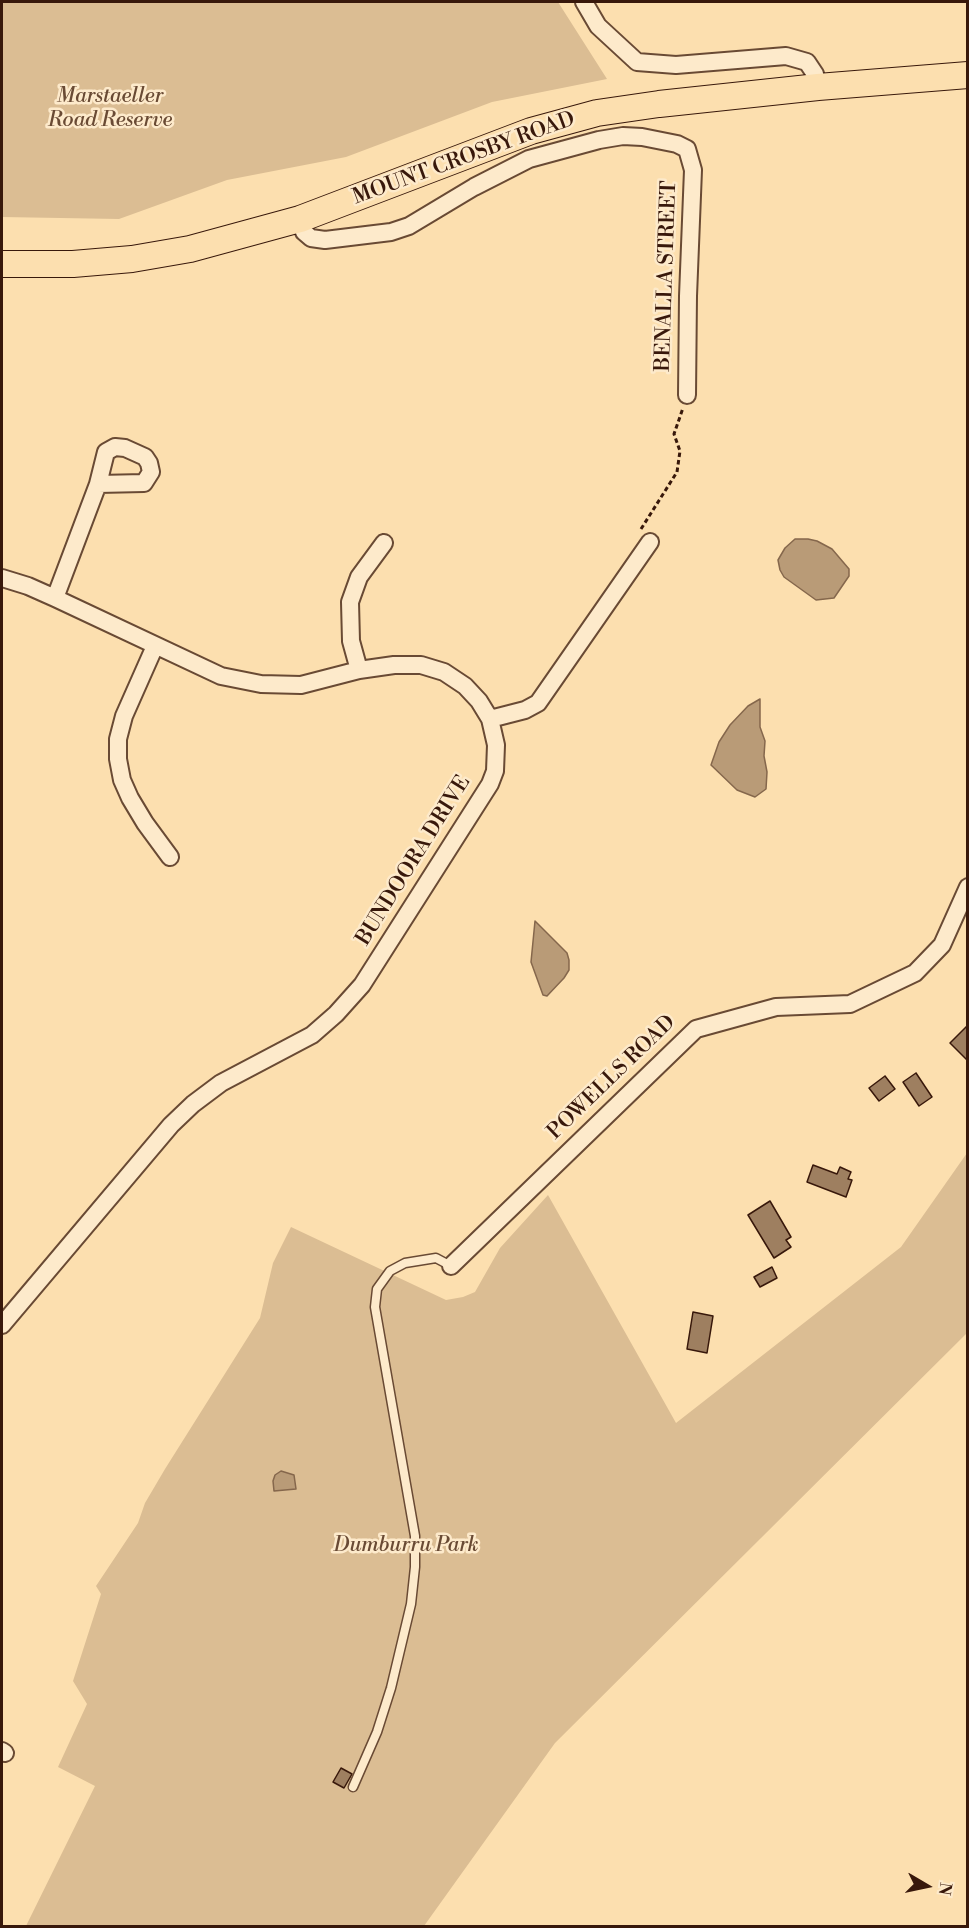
<!DOCTYPE html>
<html>
<head>
<meta charset="utf-8">
<style>
	body { margin:0 }
	#map { position:relative; width:969px; height:1928px; overflow:hidden; background:#fcdfaf; font-family:"Libre Bodoni",serif }
	canvas { display:block }
	.frame { position:absolute; inset:0; border:3px solid #38180b; pointer-events:none }
	.north { position:absolute; left:897px; top:1856px; width:60px; height:60px; -webkit-text-stroke:4px #fdeacb; paint-order:stroke; rotate:99deg; font-size:16px; font-weight:700; line-height:24px; text-align:center; color:#38180b }
	.north::after { content:''; display:block; margin:auto; width:21px; height:27px; background:#38180b; clip-path:polygon(50% 0,100% 100%,50% 72%,0 100%) }
</style>
</head>
<body>
<div id="map">
<canvas width="969" height="1928"></canvas>
<div class="frame"></div>
<div class="north">N</div>
</div>
<script>
const g = document.querySelector('canvas').getContext('2d');
g.lineJoin = 'round';
function fill(path, color) { g.fillStyle = color; g.fill(path, 'evenodd'); }
const toPath = rows => new Path2D(rows.map(r => 'M' + r).join(''));
function trace(path, color, width, dash) { g.strokeStyle = color; g.lineWidth = width; g.lineCap = dash ? 'butt' : 'round'; g.setLineDash(dash || []); g.stroke(path); }
function write(font, color, halo, rows, align = 'center') {
  g.font = font + ' "Libre Bodoni",serif'; g.lineWidth = 5; g.setLineDash([]); g.textBaseline = 'middle'; g.strokeStyle = halo; g.fillStyle = color; for (const [text, x, y, turn = 0] of rows) {
    g.save(); g.translate(x, y); g.rotate((+turn || 0) * Math.PI / 180); g.textAlign = isNaN(turn) ? turn : align; if (halo) g.strokeText(text, 0, 0); g.fillText(text, 0, 0); g.restore();
  }
}
fill(toPath([
	[2,2,558,2,607,79,492,102,346,157,227,180,119,219,2,217],
	[967,1153,967,1333,555,1743,424,1926,26,1926,95,1786,58,1767,87,1704,73,1681,101,1594,96,1586,138,1523,145,1503,165,1469,260,1318,273,1263,291,1227,446,1300,463,1297,475,1292,500,1248,548,1195,676,1423,901,1247]
]), '#dbbd93');
const water = toPath([
	[795,539,808,539,817,541,832,549,849,569,849,576,834,598,816,600,784,577,780,570,778,560,785,548,795,539],
	[760,699,760,727,765,741,764,756,767,772,766,789,755,797,737,790,711,765,719,742,730,725,748,706,760,699],
	[535,921,567,953,569,960,569,970,564,978,547,996,543,995,531,962,535,921],
	[281,1471,294,1475,296,1489,274,1491,273,1481,275,1475,281,1471]
]);
fill(water, '#b99b77');
trace(water, '#85674c', 1.5);
const building = toPath([
	[968,1025,968,1061,950,1043,968,1025],
	[916,1073,932,1097,919,1106,903,1082,916,1073],
	[885,1076,895,1089,879,1101,869,1088,885,1076],
	[813,1165,837,1174,840,1167,851,1172,848,1179,852,1180,846,1197,807,1182,813,1165],
	[770,1201,791,1237,786,1240,791,1247,774,1258,748,1215,770,1201],
	[772,1267,777,1278,760,1287,754,1277,772,1267],
	[693,1312,713,1316,707,1353,687,1349,693,1312],
	[341,1768,352,1774,344,1788,333,1782,341,1768]
]);
fill(building, '#9e7f60');
trace(building, '#38180b', 1.5);
const service = toPath([
	[353,1787,377,1732,391,1688,411,1604,415,1567,415,1536,375,1307,377,1289,390,1271,405,1263,436,1258,451,1266]
]);
const minor = toPath([
	[584,2,598,26,637,62,676,65,786,56,807,62,815,74,818,87],
	[300,219,304,232,311,238,325,240,391,232,409,226,474,187,529,159,599,140,623,136,642,137,677,144,687,149,693,170,688,296,687,395],
	[2,578,28,586,55,598,221,676,261,684,301,685,359,670,394,665,421,665,444,672,465,686,479,701,490,719,496,745,495,771,490,784,362,985,336,1014,312,1035,221,1083,193,1104,171,1125,2,1325],
	[55,598,98,484,106,452,115,447,125,448,145,457,149,463,151,472,144,483,98,484],
	[155,646,124,716,118,739,118,759,122,780,130,798,145,823,170,857],
	[359,670,351,641,350,602,359,577,384,543],
	[490,719,525,710,538,703,650,542],
	[451,1266,696,1029,776,1007,850,1004,915,973,942,945,968,887],
	[2,1751,5,1753]
]);
const primary = toPath([
	[2,264,73,264,132,259,190,249,300,219,531,131,597,113,659,104,818,87,968,75]
]);
trace(service, '#694a34', 11);
trace(minor, '#694a34', 20);
trace(primary, '#38180b', 28);
trace(toPath([
	[641,529,677,472,680,451,674,434,683,408]
]), '#38180b', 3, [4.5, 3]);
trace(service, '#fdeacb', 8);
trace(minor, '#fdeacb', 16);
trace(primary, '#fcdfaf', 26);
write('italic 21px', '#694a34', '#fdeacb', [
	["Marstaeller",110,97],
	["Road Reserve",110,121],
	["Dumburru Park",406,1546]
]);
write('21px', '#38180b', '#fdeacb', [
	["MOUNT CROSBY ROAD",464,159,-20],
	["BENALLA STREET",667,276,-88],
	["BUNDOORA DRIVE",414,861,-58],
	["POWELLS ROAD",612,1078,-44]
]);
</script>
</body>
</html>
